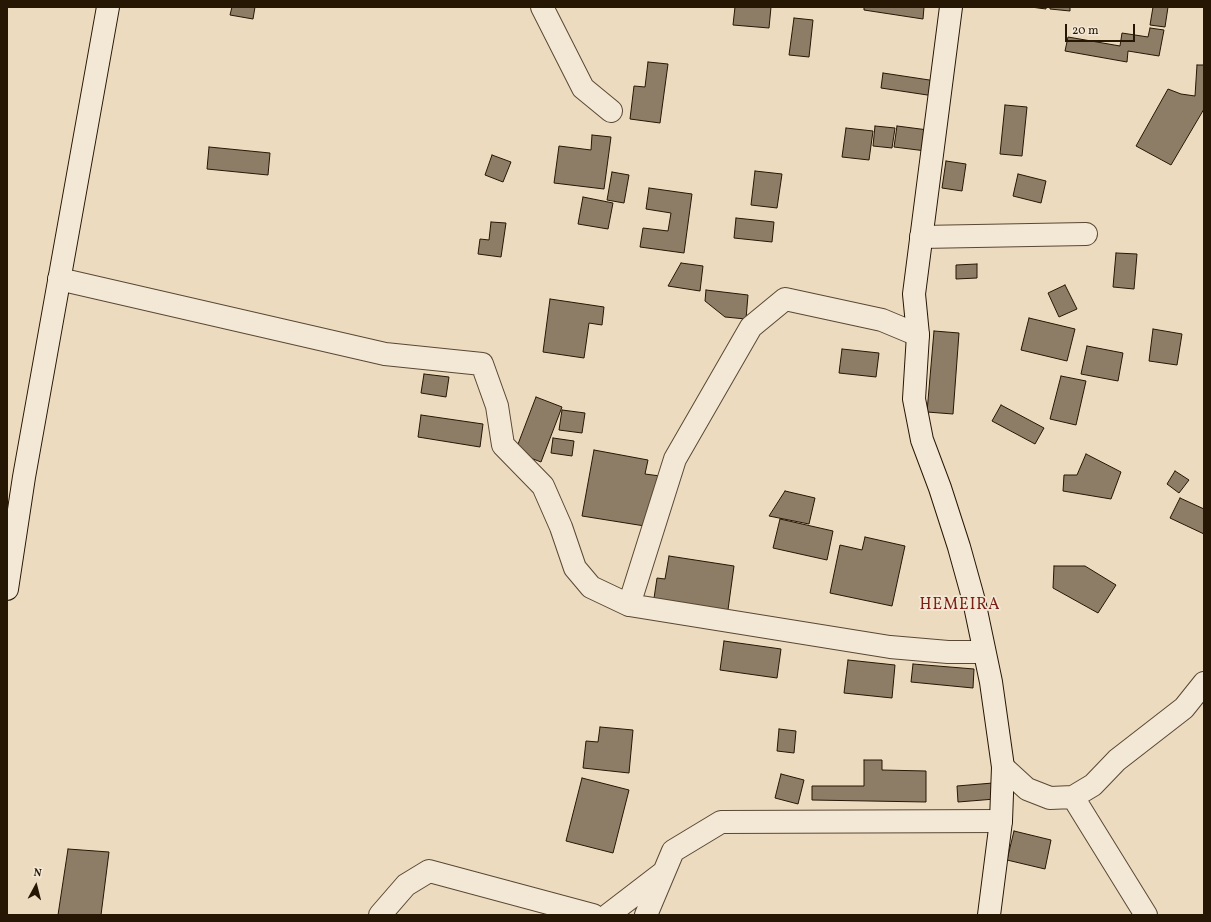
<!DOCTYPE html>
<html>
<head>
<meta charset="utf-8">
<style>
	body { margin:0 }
	#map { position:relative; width:1211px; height:922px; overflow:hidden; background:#eddbbf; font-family:Vollkorn,serif }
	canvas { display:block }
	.frame { position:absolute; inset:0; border:8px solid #261705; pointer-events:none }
	.north { position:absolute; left:16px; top:866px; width:40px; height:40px; -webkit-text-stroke:3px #f3e8d5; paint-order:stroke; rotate:7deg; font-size:11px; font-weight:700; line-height:16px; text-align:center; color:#261705 }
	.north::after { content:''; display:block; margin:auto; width:14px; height:18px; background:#261705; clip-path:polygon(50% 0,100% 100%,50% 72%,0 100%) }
	.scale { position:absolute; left:1065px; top:24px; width:70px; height:18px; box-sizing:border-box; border:2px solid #261705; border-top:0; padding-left:5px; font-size:12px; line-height:14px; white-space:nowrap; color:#261705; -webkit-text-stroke:3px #f3e8d5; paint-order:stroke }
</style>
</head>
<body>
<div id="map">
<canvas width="1211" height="922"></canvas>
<div class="frame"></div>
<div class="north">N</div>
<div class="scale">20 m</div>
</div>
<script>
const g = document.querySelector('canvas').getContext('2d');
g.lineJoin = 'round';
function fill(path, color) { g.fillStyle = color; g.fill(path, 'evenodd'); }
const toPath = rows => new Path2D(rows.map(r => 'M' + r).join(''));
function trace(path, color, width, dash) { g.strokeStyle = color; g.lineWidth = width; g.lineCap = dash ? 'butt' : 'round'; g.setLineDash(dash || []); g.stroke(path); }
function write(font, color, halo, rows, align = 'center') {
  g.font = font + ' Vollkorn,serif'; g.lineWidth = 3.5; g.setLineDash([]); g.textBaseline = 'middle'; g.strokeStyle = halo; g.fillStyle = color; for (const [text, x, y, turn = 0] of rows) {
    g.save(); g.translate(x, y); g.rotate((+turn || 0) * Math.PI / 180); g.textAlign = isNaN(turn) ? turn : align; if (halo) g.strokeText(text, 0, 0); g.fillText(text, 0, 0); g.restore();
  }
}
const building = toPath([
	[232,7,255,7,253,19,230,15,232,7],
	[735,7,771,7,769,28,733,25,735,7],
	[864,7,924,7,923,19,864,10,864,7],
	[1031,7,1046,7,1046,9,1031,7],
	[1050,7,1070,7,1070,11,1050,9,1050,7],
	[1153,7,1168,7,1165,27,1150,25,1153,7],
	[794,18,813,20,809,57,789,55,794,18],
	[1150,28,1164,30,1159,56,1128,51,1127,62,1065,51,1068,37,1120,46,1122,33,1148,37,1150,28],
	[648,62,668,64,660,123,630,119,634,86,645,87,648,62],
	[1197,65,1204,65,1204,109,1171,165,1136,146,1168,89,1181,94,1195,96,1197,65],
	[883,73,936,81,934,96,881,88,883,73],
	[1005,105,1027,107,1022,156,1000,154,1005,105],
	[875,126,895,128,892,148,873,146,875,126],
	[897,126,928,130,926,151,894,147,897,126],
	[846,128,873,131,869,160,842,157,846,128],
	[592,135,611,137,604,189,554,183,559,146,591,150,592,135],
	[209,147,270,153,268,175,207,169,209,147],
	[492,155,511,162,503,182,485,175,492,155],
	[946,161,966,164,962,191,942,188,946,161],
	[755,171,782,174,777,208,751,205,755,171],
	[612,172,629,175,624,203,607,200,612,172],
	[1018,174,1046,181,1041,203,1013,196,1018,174],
	[649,188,692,194,684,253,640,247,643,228,668,231,671,213,646,209,649,188],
	[583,197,613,203,608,229,578,224,583,197],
	[736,218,774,222,772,242,734,238,736,218],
	[491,222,506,223,501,257,478,254,480,239,489,240,491,222],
	[1116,253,1137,254,1134,289,1113,287,1116,253],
	[681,263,703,266,700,291,668,286,681,263],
	[977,264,977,278,956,279,956,265,977,264],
	[1065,285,1077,309,1059,317,1048,293,1065,285],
	[706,290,748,295,746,319,725,317,705,301,706,290],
	[550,299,604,307,602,325,589,323,584,358,543,352,550,299],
	[1029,318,1075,329,1067,361,1021,350,1029,318],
	[1153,329,1182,334,1177,365,1149,361,1153,329],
	[934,331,959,333,953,414,927,412,934,331],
	[1087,346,1123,353,1118,381,1081,374,1087,346],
	[842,349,879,353,876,377,839,373,842,349],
	[424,374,449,377,446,397,421,393,424,374],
	[1061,376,1086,381,1076,425,1050,419,1061,376],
	[536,397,562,407,541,462,515,452,536,397],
	[1001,405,1044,428,1035,444,992,421,1001,405],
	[562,410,585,413,582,433,559,430,562,410],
	[421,415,483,424,480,447,418,437,421,415],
	[553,438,574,441,572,456,551,453,553,438],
	[594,450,648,460,645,474,660,476,651,527,582,516,594,450],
	[1086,454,1121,472,1111,499,1063,491,1064,475,1077,475,1086,454],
	[1175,471,1189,480,1179,493,1167,484,1175,471],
	[785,491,815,498,809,524,769,516,785,491],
	[1180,498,1204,509,1204,534,1170,518,1180,498],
	[780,519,833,531,827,560,773,548,780,519],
	[865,537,905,546,892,606,830,593,840,545,862,550,865,537],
	[669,556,734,566,727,617,653,605,657,578,665,579,669,556],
	[1054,566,1085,566,1116,585,1098,613,1053,588,1054,566],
	[724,641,781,649,777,678,720,670,724,641],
	[848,660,895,665,892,698,844,693,848,660],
	[913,664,974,669,973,688,911,682,913,664],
	[600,727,633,730,629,773,583,768,586,741,598,742,600,727],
	[779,729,796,731,794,753,777,751,779,729],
	[864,760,882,760,882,770,926,771,926,802,812,800,812,786,864,786,864,760],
	[781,774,804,780,798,804,775,798,781,774],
	[582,778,629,790,613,853,566,841,582,778],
	[993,783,995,799,958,802,957,786,993,783],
	[1014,831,1051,840,1045,869,1007,860,1014,831],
	[68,849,109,852,101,915,58,915,68,849]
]);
fill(building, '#8d7d66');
trace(building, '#261705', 1);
const street = toPath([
	[542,7,583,88,611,111],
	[921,237,1086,234],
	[59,279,385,354,482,364,497,406,503,445,543,486,561,527,575,568,591,587,629,605,890,647,948,652,984,652],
	[629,605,675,459,751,327,785,299,882,320,918,335],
	[1003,767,1027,789,1050,798,1073,797,1093,785,1117,760,1184,708,1204,683],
	[1073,797,1146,915],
	[380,915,406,885,429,871,593,915],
	[608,915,664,872],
	[646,915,673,851,721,822,1001,821]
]);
const secondary = toPath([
	[951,7,914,294,918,335,914,399,922,440,940,488,959,547,974,601,991,682,1003,767,1001,821,989,915],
	[7,589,24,477,108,7]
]);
trace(street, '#584834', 24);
trace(secondary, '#261705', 24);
trace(street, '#f3e8d5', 22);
trace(secondary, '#f3e8d5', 22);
g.letterSpacing = '1px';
write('16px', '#7a1f14', '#f3e8d5', [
	["HEMEIRA",960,606]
]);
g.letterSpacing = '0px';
</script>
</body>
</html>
